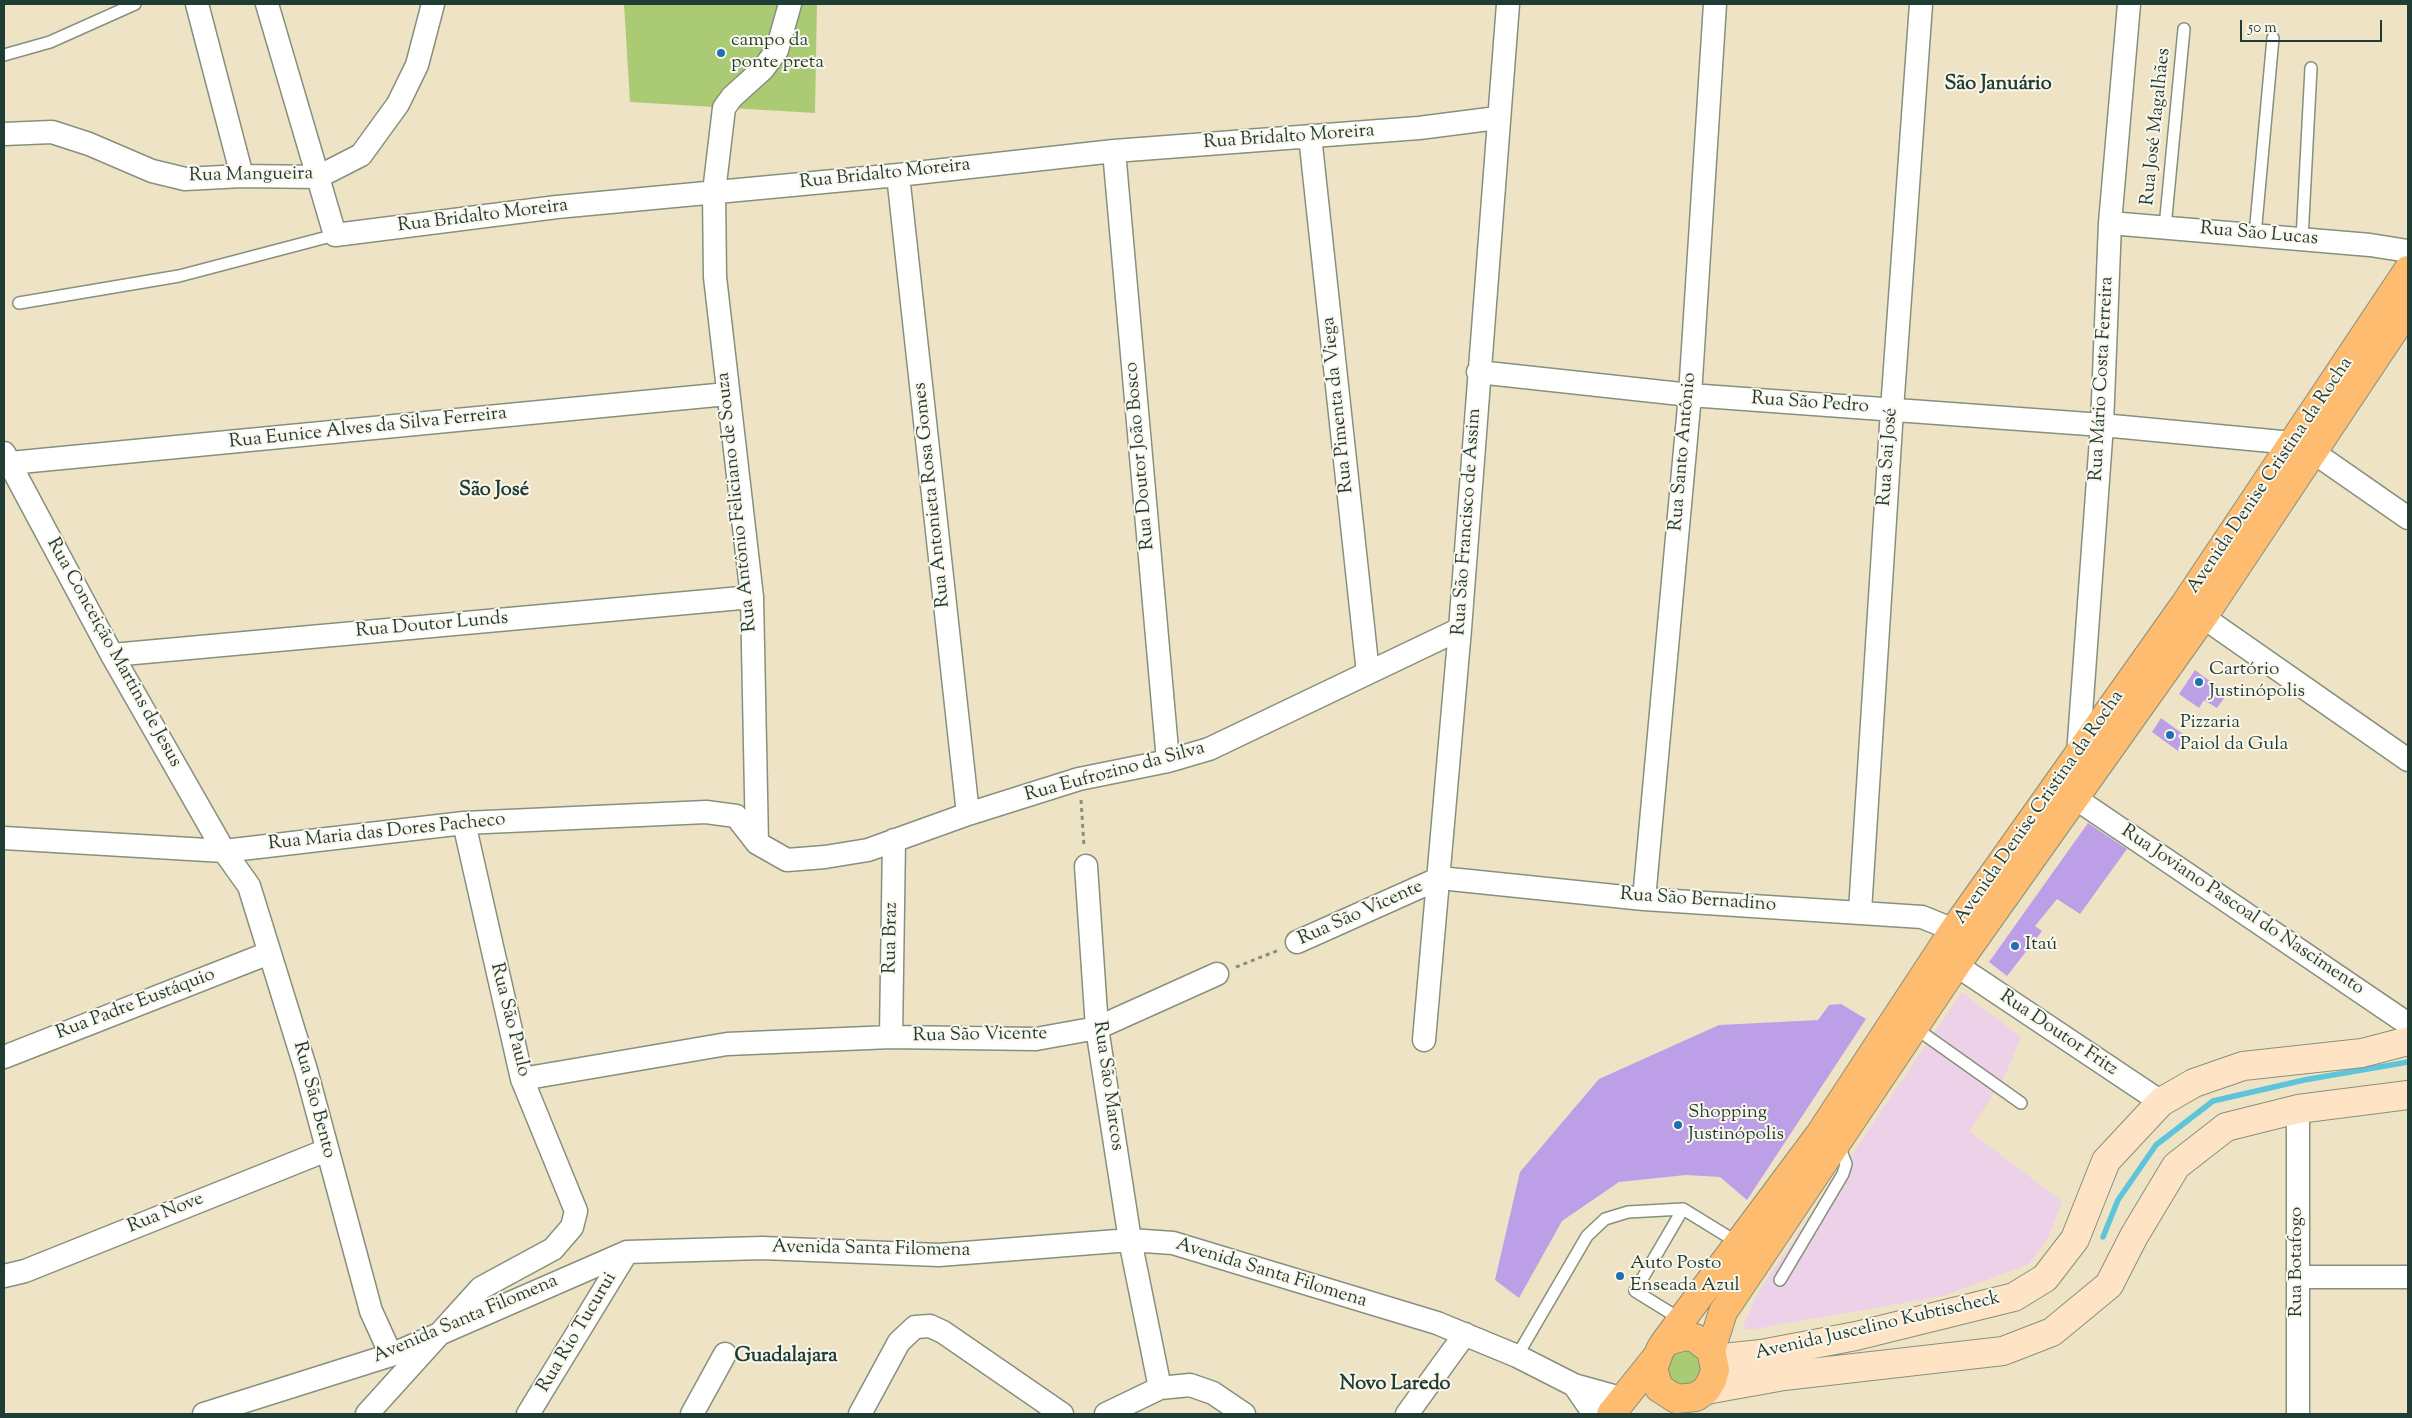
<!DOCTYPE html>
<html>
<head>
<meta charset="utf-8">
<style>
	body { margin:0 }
	#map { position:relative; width:2412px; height:1418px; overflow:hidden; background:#eee4c5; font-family:"Sorts Mill Goudy",serif }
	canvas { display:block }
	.frame { position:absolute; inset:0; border:5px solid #1f3d34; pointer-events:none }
	.scale { position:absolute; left:2240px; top:20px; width:142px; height:22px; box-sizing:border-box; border:2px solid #1f3d34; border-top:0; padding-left:6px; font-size:15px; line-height:18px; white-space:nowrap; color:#1f3d34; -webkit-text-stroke:4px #fbf7ec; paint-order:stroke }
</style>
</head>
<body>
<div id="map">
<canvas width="2412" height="1418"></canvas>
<div class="frame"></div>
<div class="scale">50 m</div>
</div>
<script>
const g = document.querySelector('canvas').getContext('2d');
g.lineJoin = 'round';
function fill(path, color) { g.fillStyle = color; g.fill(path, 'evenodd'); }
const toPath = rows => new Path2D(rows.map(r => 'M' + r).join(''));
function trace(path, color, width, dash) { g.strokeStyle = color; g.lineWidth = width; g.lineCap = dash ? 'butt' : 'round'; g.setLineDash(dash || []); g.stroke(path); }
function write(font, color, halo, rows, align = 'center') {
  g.font = font + ' "Sorts Mill Goudy",serif'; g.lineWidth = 4; g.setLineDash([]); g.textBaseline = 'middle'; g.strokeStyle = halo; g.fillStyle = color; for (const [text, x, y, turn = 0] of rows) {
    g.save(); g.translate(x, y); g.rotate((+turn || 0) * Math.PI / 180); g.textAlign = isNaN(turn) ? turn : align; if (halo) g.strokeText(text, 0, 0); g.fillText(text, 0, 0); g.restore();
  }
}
fill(toPath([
	[1962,992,2021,1037,2003,1080,1969,1131,2062,1201,2048,1238,2029,1264,1943,1296,1755,1329,1742,1329,1758,1293]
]), '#edd1e9');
fill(toPath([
	[624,4,817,4,815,113,630,102],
	[1678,1350,1691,1350,1705,1363,1696,1388,1670,1385,1665,1365,1667,1359]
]), '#aacb73');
trace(toPath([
	[2103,1237,2118,1200,2156,1145,2213,1101,2304,1080,2408,1062]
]), '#5dc4da', 5.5);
fill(toPath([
	[2195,670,2227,694,2217,708,2204,700,2199,708,2179,694],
	[2161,718,2187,737,2178,751,2152,732],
	[2088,823,2127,849,2080,914,2057,899,2035,926,2042,931,2007,976,1989,962],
	[1841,1004,1866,1019,1747,1200,1720,1177,1686,1175,1619,1182,1562,1221,1519,1298,1495,1280,1520,1172,1599,1079,1719,1025,1818,1020,1829,1005]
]), '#bd9fe8');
const lane = toPath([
	[4,55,50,42,135,4],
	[2165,227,2184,29],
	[2255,235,2273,38],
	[2302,239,2311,68],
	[19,303,179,276,335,235],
	[1914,1027,2021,1103],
	[1780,1280,1843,1174,1846,1164,1838,1143],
	[1682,1320,1635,1291,1683,1209,1740,1244],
	[1517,1356,1587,1236,1605,1219,1628,1212,1683,1209]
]);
const street = toPath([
	[197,4,242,176],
	[267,4,335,235,557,207,898,175,1114,151,1419,128,1497,118],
	[4,134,52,132,89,144,152,171,185,179,242,176,318,177,361,155,398,104,417,65,433,4],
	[1310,136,1368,673],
	[1114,151,1168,761],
	[898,175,968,814],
	[2110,223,2370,245,2408,251],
	[1478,372,1690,395,2102,425,2292,443],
	[2313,452,2408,518],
	[4,453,112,655,224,851,249,886,306,1070,371,1311,391,1355],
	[10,463,727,394],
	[2203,617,2408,760],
	[112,655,752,597],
	[2078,755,2102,425,2110,223,2129,4],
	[2075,798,2408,1024],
	[4,838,224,851,464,823,706,812,736,816,757,843,787,860,825,857,868,850,968,814,1079,779,1168,761,1209,749,1460,629],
	[757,843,752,597,715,277,714,192,724,108,732,97,763,69,777,50,790,4],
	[1086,866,1097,1028,1130,1240,1160,1388],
	[1644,899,1690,395,1715,4],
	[1860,911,1892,410,1921,4],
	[1297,942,1440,878,1644,899,1922,917,1954,930],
	[1956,965,2161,1102],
	[891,1037,894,840],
	[1424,1040,1460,629,1508,4],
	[4,1057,269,953],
	[522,1079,727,1044,891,1037,1036,1039,1097,1028,1217,974],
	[4,1276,25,1271,327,1150],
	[2299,1277,2408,1277],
	[1574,1385,1594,1414],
	[204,1414,391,1355,627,1252,762,1248,939,1255,1130,1240,1173,1243,1437,1323,1517,1356,1574,1385,1621,1398],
	[367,1414,481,1288,553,1249,572,1227,576,1211,522,1079,464,823],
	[528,1414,627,1252],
	[692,1414,725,1354],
	[860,1414,899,1342,915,1327,930,1326,943,1332,1062,1414],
	[1106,1414,1160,1388,1190,1385,1213,1393,1244,1414],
	[1407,1414,1465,1334],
	[2298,1414,2298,1109]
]);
const secondary = toPath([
	[1714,1359,1761,1354,1856,1336,2014,1297,2045,1278,2075,1239,2106,1161,2161,1102,2194,1083,2243,1066,2362,1053,2408,1041],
	[1706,1390,1784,1376,2003,1351,2052,1332,2109,1285,2134,1236,2176,1166,2226,1127,2298,1109,2408,1095]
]);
const highway = toPath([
	[1665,1342,1685,1336,1695,1338,1711,1350,1715,1370,1712,1380,1706,1390,1696,1397,1676,1399,1659,1388,1653,1369,1660,1350,1665,1342,1820,1134,1954,930,2185,604,2408,270],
	[1711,1350,1723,1312,1956,965,2203,617,2408,309],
	[1611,1414,1655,1359]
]);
trace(lane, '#86907c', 14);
trace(street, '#86907c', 25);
trace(secondary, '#86907c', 30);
trace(highway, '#86907c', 30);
trace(toPath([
	[1081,800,1084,846],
	[1236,967,1279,950]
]), '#86907c', 3, [4, 4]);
trace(lane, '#fff', 11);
trace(street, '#fff', 22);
trace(secondary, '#fee4c5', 28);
trace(highway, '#fdbc6f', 28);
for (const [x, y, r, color] of [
	[721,53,5,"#1f6fb2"],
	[2199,682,5,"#1f6fb2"],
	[2170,735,5,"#1f6fb2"],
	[2015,946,5,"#1f6fb2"],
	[1678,1125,5,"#1f6fb2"],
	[1620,1276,5,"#1f6fb2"]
]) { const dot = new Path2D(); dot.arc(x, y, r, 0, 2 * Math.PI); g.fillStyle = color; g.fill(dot); trace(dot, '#fbf7ec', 2); }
write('19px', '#1f3d34', '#fbf7ec', [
	["campo da",731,42],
	["ponte preta",731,64],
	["Cartório",2209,671],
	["Justinópolis",2209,693],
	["Pizzaria",2180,724],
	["Paiol da Gula",2180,746],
	["Itaú",2025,946],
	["Shopping",1688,1114],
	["Justinópolis",1688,1136],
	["Auto Posto",1630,1265],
	["Enseada Azul",1630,1287]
], 'left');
write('19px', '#1f3d34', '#fbf7ec', [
	["Rua José Magalhães",2157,127,-84],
	["Rua Bridalto Moreira",1289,138,-4],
	["Rua Bridalto Moreira",885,175,-6],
	["Rua Mangueira",251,176,-1],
	["Rua Bridalto Moreira",483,217,-7],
	["Rua São Lucas",2259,235,5],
	["Rua Mário Costa Ferreira",2103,379,-87],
	["Rua São Pedro",1810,404,4],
	["Rua Pimenta da Viega",1339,405,-96],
	["Rua Eunice Alves da Silva Ferreira",368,429,-6],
	["Rua Santo Antônio",1684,452,-85],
	["Rua Doutor João Bosco",1141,456,-95],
	["Rua Sai José",1889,457,-86],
	["Avenida Denise Cristina da Rocha",2271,476,-56],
	["Rua Antonieta Rosa Gomes",933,495,-96],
	["Rua Antônio Feliciano de Souza",738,502,-96],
	["Rua São Francisco de Assim",1468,522,-86],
	["Rua Doutor Lunds",432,626,-5],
	["Rua Conceição Martins de Jesus",113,653,61],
	["Rua Eufrozino da Silva",1115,773,-15],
	["Avenida Denise Cristina da Rocha",2040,808,-55],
	["Rua Maria das Dores Pacheco",387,833,-6],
	["Rua São Bernadino",1698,901,4],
	["Rua Joviano Pascoal do Nascimento",2242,911,34],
	["Rua São Vicente",1361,914,-24],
	["Rua Braz",892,938,-89],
	["Rua Padre Eustáquio",136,1005,-21],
	["Rua São Paulo",509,1020,76],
	["Rua Doutor Fritz",2058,1034,34],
	["Rua São Vicente",980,1036,-1],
	["Rua São Marcos",1107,1086,82],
	["Rua São Bento",313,1100,75],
	["Rua Nove",166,1214,-22],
	["Avenida Santa Filomena",871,1250,1],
	["Rua Botafogo",2298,1262,-90],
	["Avenida Santa Filomena",1271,1274,17],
	["Avenida Santa Filomena",466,1320,-23],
	["Avenida Juscelino Kubtischeck",1878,1327,-13],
	["Rua Rio Tucurui",578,1333,-59]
]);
write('bold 20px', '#1f3d34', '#fbf7ec', [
	["São Januário",1998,86],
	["São José",494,492],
	["Guadalajara",786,1358],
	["Novo Laredo",1395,1386]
]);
</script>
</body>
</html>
